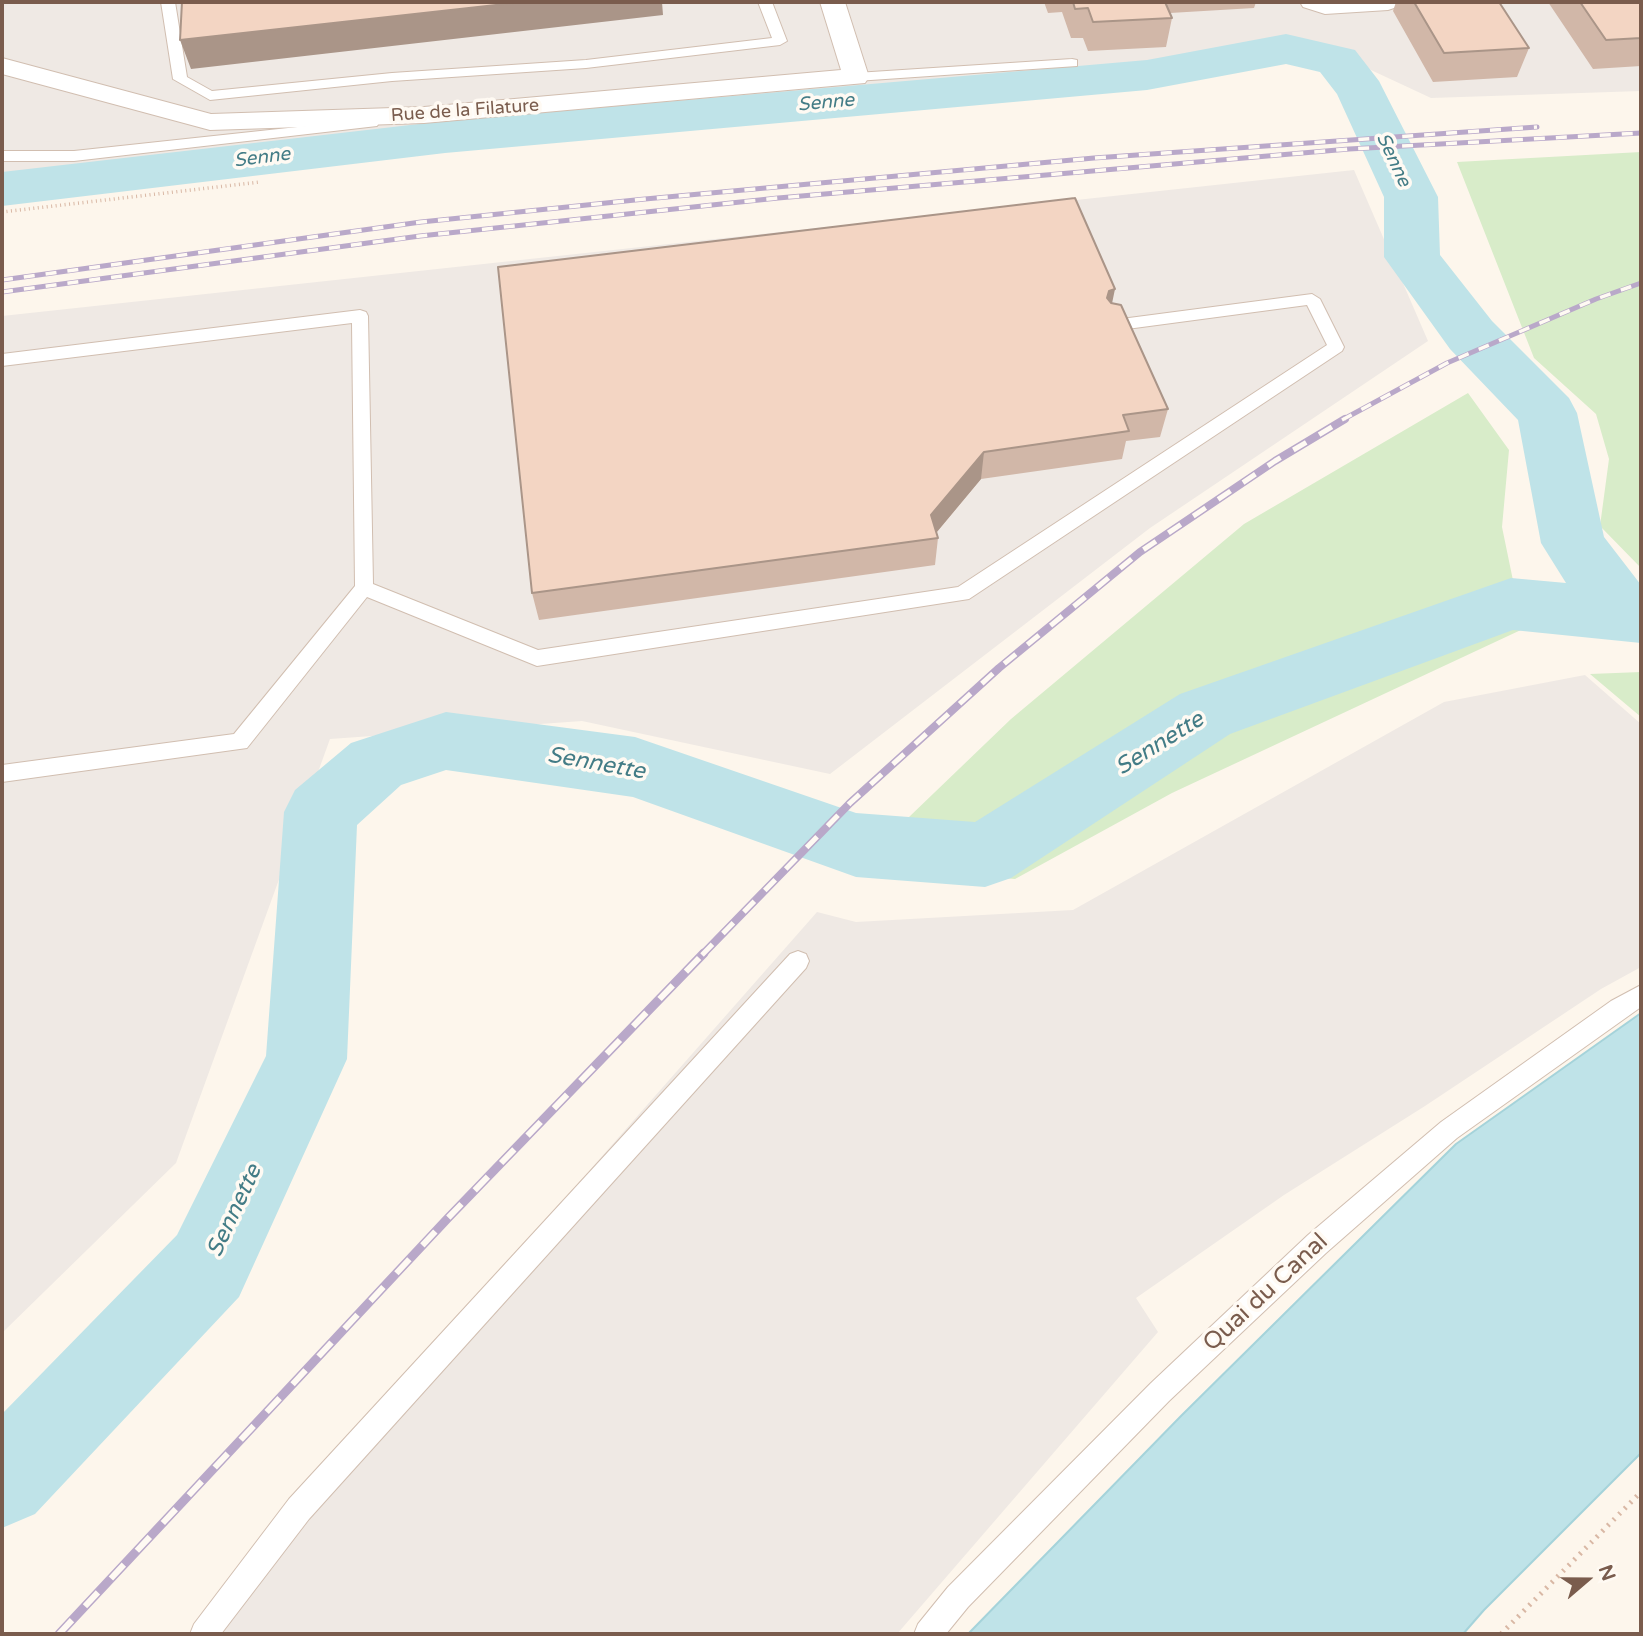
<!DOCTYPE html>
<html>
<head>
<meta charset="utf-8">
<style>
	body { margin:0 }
	#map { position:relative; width:1643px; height:1636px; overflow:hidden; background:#fdf6ec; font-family:"Varela Round",sans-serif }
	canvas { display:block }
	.frame { position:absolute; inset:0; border:4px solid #7a5c4d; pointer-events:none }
	.north { position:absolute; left:1552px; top:1545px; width:70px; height:70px; -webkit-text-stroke:5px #fffaf3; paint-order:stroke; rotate:70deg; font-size:19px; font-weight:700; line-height:28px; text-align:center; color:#7a5c4d }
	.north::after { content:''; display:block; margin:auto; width:24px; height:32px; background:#7a5c4d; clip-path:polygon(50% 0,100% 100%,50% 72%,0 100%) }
</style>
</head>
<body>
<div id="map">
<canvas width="1643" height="1636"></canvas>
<div class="frame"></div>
<div class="north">N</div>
</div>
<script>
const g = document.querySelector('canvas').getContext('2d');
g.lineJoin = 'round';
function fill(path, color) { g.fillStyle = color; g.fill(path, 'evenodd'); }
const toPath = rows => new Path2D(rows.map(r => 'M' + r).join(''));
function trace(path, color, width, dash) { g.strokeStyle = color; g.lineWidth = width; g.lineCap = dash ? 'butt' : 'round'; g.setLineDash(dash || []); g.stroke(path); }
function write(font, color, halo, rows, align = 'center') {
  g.font = font + ' "Varela Round",sans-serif'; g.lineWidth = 7; g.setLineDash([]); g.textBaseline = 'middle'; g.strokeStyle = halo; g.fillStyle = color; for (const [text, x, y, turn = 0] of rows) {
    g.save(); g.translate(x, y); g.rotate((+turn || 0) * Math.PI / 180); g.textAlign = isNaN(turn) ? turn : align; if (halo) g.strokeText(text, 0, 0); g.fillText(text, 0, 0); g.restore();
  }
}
fill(toPath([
	[2,2,1641,2,1641,91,1431,98,1313,43,1143,69,415,128,2,176],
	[1354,170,1428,341,1150,528,830,774,582,721,330,739,176,1163,2,1333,2,316],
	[1585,675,1641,724,1641,967,1601,989,1425,1106,1284,1195,1136,1298,1158,1332,897,1634,189,1634,295,1505,817,912,856,922,1073,910,1444,702]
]), '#efe9e4');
fill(toPath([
	[1641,152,1641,568,1600,526,1609,459,1596,414,1534,358,1457,162],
	[1468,393,1509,450,1502,527,1523,629,1172,793,1015,879,858,866,1011,719,1244,524],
	[1641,672,1641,717,1590,674]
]), '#d8ecc9');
const water = toPath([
	[1641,1013,1641,1453,1484,1610,1463,1634,968,1634,1181,1416,1456,1144,1641,1013]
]);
fill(water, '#bfe3e8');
trace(water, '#a5d3da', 2);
fill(toPath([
	[1286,34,1355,50,1379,81,1438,197,1440,255,1492,321,1569,398,1577,413,1604,537,1641,585,1641,643,1513,630,1230,734,1011,878,985,887,856,877,633,797,446,770,401,785,357,825,347,1059,239,1297,35,1514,2,1528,2,1414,177,1235,266,1056,284,812,295,790,351,743,446,712,635,737,856,813,975,822,1180,694,1511,578,1566,583,1541,543,1518,420,1450,349,1384,257,1384,197,1337,94,1320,72,1286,64,1147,90,445,153,2,206,2,172,445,121,1147,60,1286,34]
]), '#bfe3e8');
const lane = toPath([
	[161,2,175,2,187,77,212,91,392,73,586,60,772,38,758,2,772,2,787,41,780,45,586,68,392,81,210,100,173,79,161,2],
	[1072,59,1077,60,1077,66,856,81,849,77,856,73,1072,59],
	[372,119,379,123,377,126,74,161,2,161,2,151,74,151,372,119],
	[1312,294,1320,299,1344,347,1342,351,969,599,537,666,367,597,247,748,2,782,2,765,234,734,355,586,352,323,2,366,2,354,360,310,366,312,368,316,373,584,538,650,958,587,1327,345,1307,305,1112,331,1106,329,1104,325,1106,321,1312,294],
	[798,951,806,954,809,961,806,968,309,1519,221,1634,190,1634,194,1624,289,1499,790,954,798,951],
	[1641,985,1641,1007,1457,1138,1326,1253,1169,1401,968,1607,946,1634,914,1634,918,1624,948,1587,1151,1383,1308,1235,1441,1122,1611,1001,1641,985]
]);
const street = toPath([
	[820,2,845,2,869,77,865,83,424,123,210,130,2,74,2,58,211,114,424,107,841,70,820,2],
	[1300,2,1401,2,1397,7,1388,10,1325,14,1303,7,1300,2]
]);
trace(lane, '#d1beb0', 2);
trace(street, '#d1beb0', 2);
trace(toPath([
	[2,212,260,182]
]), '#d9b8a5', 3.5, [1, 3.5]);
trace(toPath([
	[1501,1634,1641,1492]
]), '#d9b8a5', 5, [2, 6]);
fill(lane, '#fff');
fill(street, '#fff');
const railFar2 = toPath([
	[2,280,421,222,645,199,1094,158,1537,127],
	[2,292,420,236,778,198,1349,149,1641,133],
	[1342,420,1447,363,1596,299,1641,283]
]);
const railFar1 = toPath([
	[702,955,850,803,999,668,1140,552,1275,461,1345,419]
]);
const rail = toPath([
	[59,1634,448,1218,704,953]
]);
trace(railFar2, '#b9a8c9', 5);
trace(railFar1, '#b9a8c9', 8);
trace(rail, '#b9a8c9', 9);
trace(railFar2, '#fffaf3', 3.5, [11]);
trace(railFar1, '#fffaf3', 5, [15]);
trace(rail, '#fffaf3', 6, [19]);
fill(toPath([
	[1044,2,1256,2,1254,8,1170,13,1172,18,1166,47,1088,51,1083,38,1071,38,1062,12,1048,13],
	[1396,2,1499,2,1529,48,1517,77,1433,82,1393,11],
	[1548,2,1641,2,1641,66,1593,69],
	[1112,303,1168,409,1160,437,1126,441,1122,459,981,479,936,533,938,538,935,565,539,620,532,593]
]), '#d1b7a8');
fill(toPath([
	[523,2,662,2,663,15,191,69,180,40],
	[1115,289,1109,318,1107,298,1109,291],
	[984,452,981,479,931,539,931,515]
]), '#aa9588');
const building = toPath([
	[182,2,523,2,180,40,182,2],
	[1073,2,1165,2,1172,18,1093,22,1088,8,1075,9,1073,2],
	[1414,2,1499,2,1529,48,1444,53,1414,2],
	[1580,2,1641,2,1641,38,1606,40,1580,2],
	[1075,198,1115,289,1109,291,1107,298,1111,303,1121,305,1168,409,1123,415,1129,431,984,452,931,515,938,538,532,593,498,267,1075,198]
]);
fill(building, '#f3d5c3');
trace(building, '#aa9588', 2);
write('18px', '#7a5c4d', '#fffaf3', [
	["Rue de la Filature",465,111,-4]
]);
write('italic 19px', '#437c86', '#fffaf3', [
	["Senne",826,103,-5],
	["Senne",262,158,-7],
	["Senne",1393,160,65]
]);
write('italic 23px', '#437c86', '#fffaf3', [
	["Sennette",1160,744,-32],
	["Sennette",596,764,10],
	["Sennette",235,1211,-65]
]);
write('24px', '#7a5c4d', '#fffaf3', [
	["Quai du Canal",1266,1293,-43]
]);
</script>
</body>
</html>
